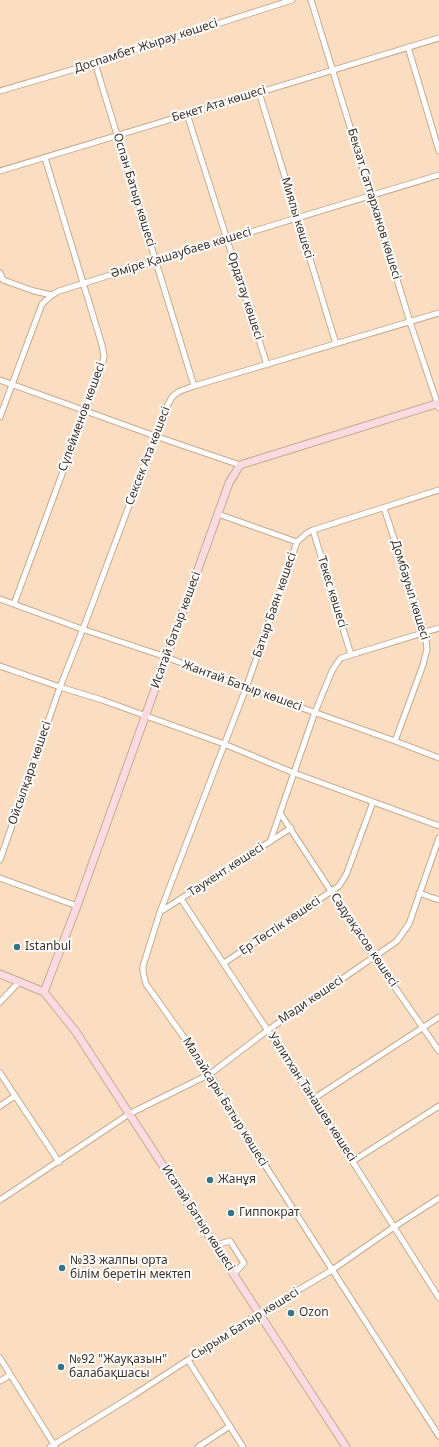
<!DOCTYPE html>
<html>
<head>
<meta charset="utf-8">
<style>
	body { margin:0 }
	canvas { display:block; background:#fbdec2 }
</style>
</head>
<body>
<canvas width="439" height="1447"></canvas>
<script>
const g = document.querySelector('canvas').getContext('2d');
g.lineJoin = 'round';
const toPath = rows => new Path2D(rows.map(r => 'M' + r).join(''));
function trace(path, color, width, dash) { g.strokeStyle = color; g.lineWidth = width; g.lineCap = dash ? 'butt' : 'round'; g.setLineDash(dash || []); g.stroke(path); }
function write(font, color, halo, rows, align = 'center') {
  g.font = font + ' "Noto Sans",sans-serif'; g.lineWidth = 4; g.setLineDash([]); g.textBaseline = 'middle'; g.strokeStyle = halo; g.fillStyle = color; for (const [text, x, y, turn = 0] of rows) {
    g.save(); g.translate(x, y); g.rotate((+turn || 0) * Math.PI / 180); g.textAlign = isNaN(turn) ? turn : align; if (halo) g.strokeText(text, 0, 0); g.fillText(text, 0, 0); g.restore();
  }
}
const street = toPath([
	[311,0,410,322,439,408],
	[408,47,439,151],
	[95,63,194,386],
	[0,91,95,63,292,0],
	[259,92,336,344],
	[187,114,267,365],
	[0,171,439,38],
	[0,273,3,280,34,291,52,295],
	[0,380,155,436,240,465],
	[0,417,42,304,52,295,59,291,155,261,439,175],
	[439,490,313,530,307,533,297,542,246,688,160,912,143,966,143,972,146,984,210,1074,245,1134,439,1436],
	[384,508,425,633,427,649,423,665,395,741],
	[218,514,297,542],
	[313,530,351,655],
	[0,599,82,629,166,657,246,688,395,741,439,758],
	[14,604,102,366,104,356,102,345,45,158],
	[0,666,60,687,102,700,224,744,294,773,439,826],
	[280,813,374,957,439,1051],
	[270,842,315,712,332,671,337,663,341,658,439,628],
	[0,860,60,687,86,621,155,436,166,408,172,397,178,392,194,386,439,313],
	[0,878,77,906],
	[419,893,439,900],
	[181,899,313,1099,439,1298],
	[160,912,291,828],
	[224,963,339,886,346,875,373,802],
	[0,1002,19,982],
	[0,1073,59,1162],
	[313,1099,439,1017],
	[0,1106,15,1096],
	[353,1161,439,1106],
	[0,1200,129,1114,210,1074,268,1030,397,941,409,924,439,838],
	[216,1245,230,1241,244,1263,234,1274],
	[0,1358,55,1446],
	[188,1360,243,1447],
	[0,1381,10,1375],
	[50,1447,134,1395,260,1313,332,1270,394,1227,439,1198],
	[198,1447,230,1426]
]);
const secondary = toPath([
	[0,974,44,992,76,1032,346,1447],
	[44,992,77,906,229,483,234,475,240,465,439,403]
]);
trace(street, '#c6aa8f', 7);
trace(secondary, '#c6aa8f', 9);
trace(street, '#fff', 5);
trace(secondary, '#fbdbe1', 7);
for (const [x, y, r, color] of [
	[17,947,4,"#337487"],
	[210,1180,4,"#337487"],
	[231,1213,4,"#337487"],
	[62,1268,4,"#337487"],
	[291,1313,4,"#337487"],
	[61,1367,4,"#337487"]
]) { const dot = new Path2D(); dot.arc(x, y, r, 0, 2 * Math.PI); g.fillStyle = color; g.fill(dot); trace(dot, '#fff', 1.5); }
write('12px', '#3e3328', '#fff', [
	["Доспамбет Жырау көшесі",146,46,-18],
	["Бекет Ата көшесі",219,104,-17],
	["Оспан Батыр көшесі",134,190,73],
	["Бекзат Саттарханов көшесі",374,204,73],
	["Миялы көшесі",297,218,73],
	["Әміре Қашаубаев көшесі",181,253,-17],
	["Ордатау көшесі",245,296,72],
	["Сүлейменов көшесі",82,417,-70],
	["Сексек Ата көшесі",148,456,-69],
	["Домбауыл көшесі",410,590,73],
	["Текес көшесі",332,592,73],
	["Батыр Баян көшесі",275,605,-71],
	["Исатай батыр көшесі",176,630,-70],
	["Жантай Батыр көшесі",242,686,20],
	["Ойсылқара көшесі",30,773,-71],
	["Таукент көшесі",226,870,-33],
	["Ер Төстік көшесі",280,926,-34],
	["Сәдуақасов көшесі",364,940,56],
	["Мәди көшесі",311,1000,-34],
	["Уәлитхан Танашев көшесі",312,1097,57],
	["Малайсары Батыр көшесі",225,1102,58],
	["Исатай Батыр көшесі",198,1218,57],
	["Сырым Батыр көшесі",245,1324,-32]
]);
write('12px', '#3e3328', '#fff', [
	["Istanbul",25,947],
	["Жанұя",218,1180],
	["Гиппократ",239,1213],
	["№33 жалпы орта",70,1261],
	["білім беретін мектеп",70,1275],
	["Ozon",299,1313],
	["№92 \"Жауқазын\"",69,1360],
	["балабақшасы",69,1374]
], 'left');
</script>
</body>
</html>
